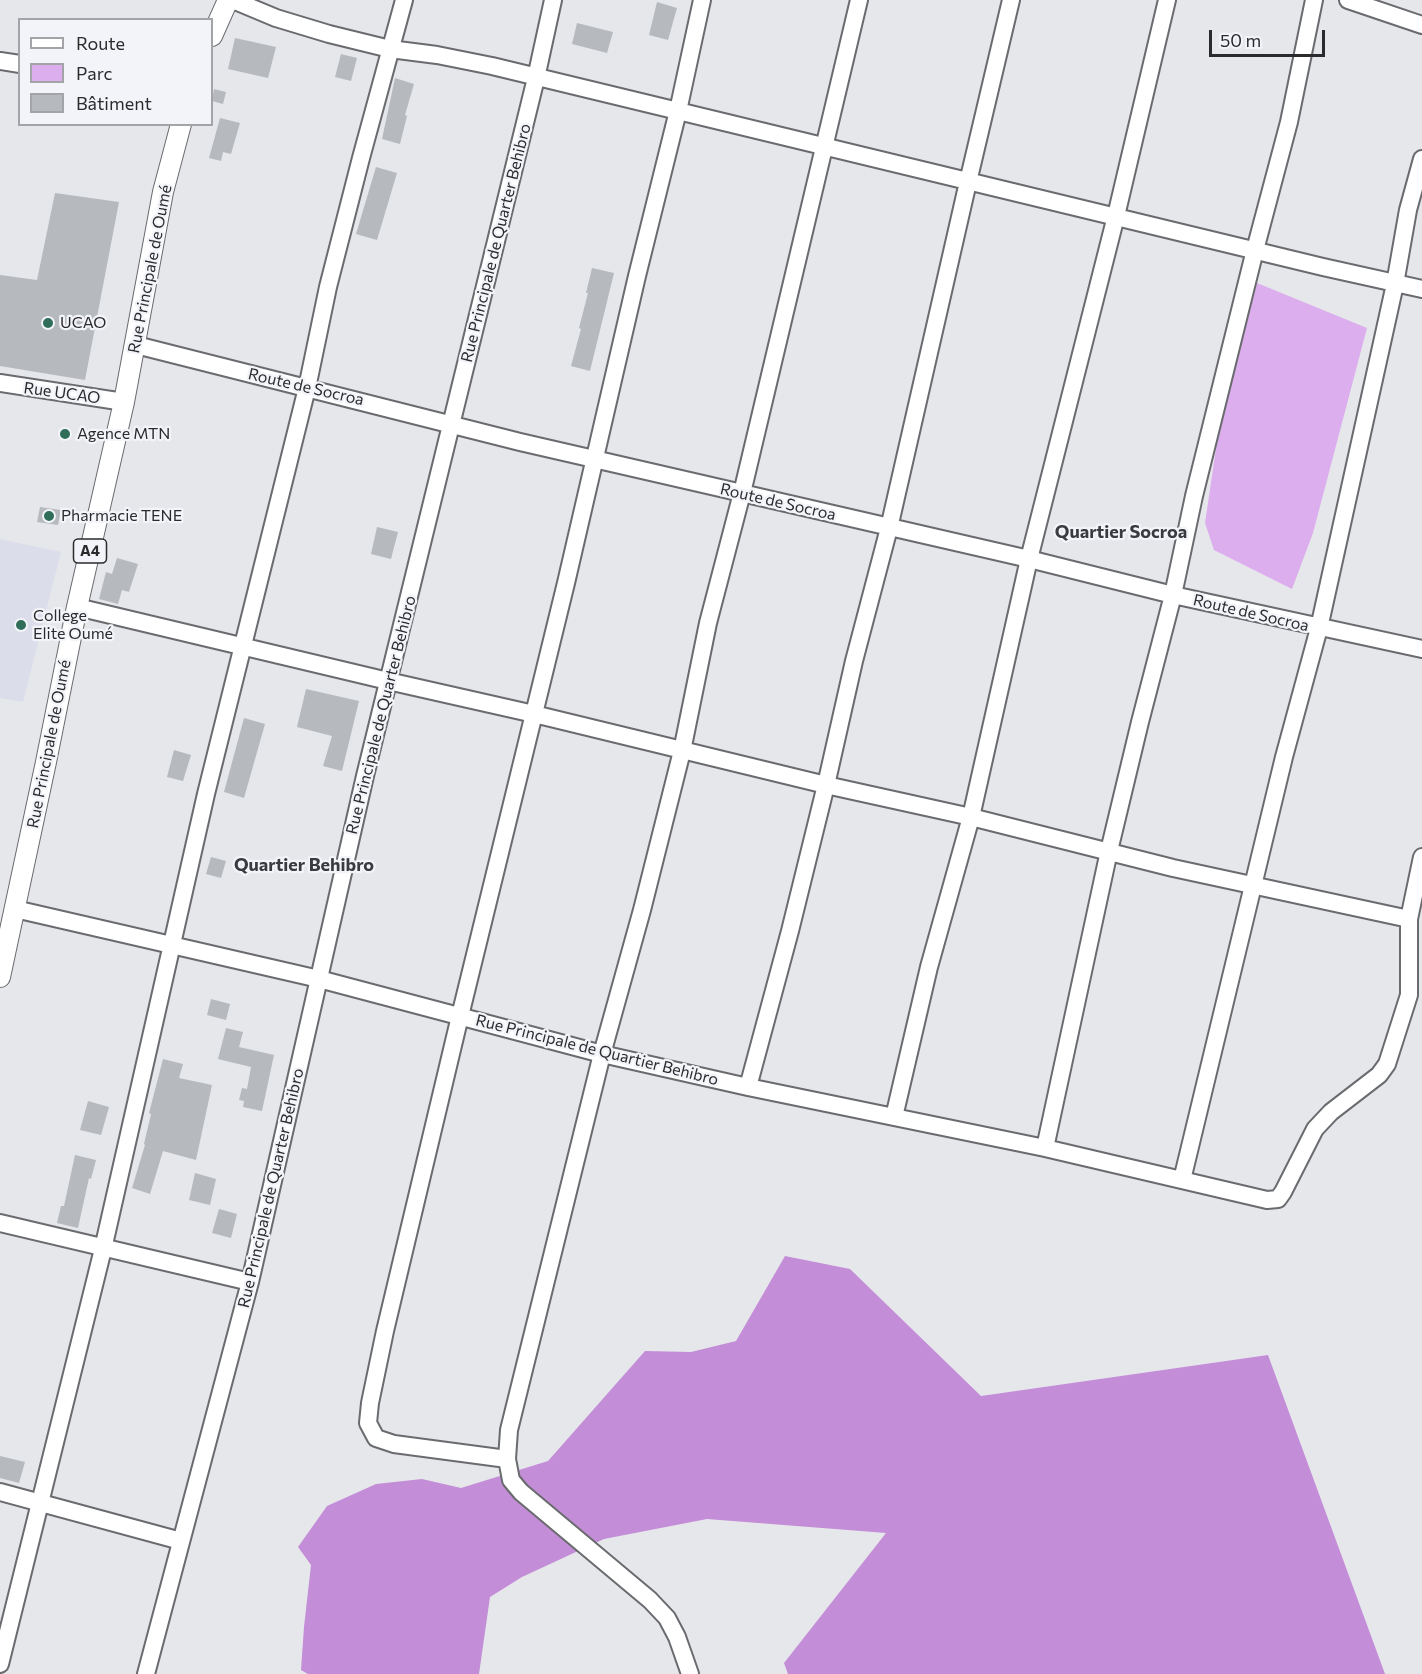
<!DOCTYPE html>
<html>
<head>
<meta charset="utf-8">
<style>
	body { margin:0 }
	#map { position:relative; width:1422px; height:1674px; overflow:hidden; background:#e6e7eb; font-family:Commissioner,sans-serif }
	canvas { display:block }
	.legend { position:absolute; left:18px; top:18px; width:195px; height:108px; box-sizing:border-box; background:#f3f4f9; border:2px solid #a3a4a7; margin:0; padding:8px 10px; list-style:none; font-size:18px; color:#2b2b2d }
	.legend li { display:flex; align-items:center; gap:12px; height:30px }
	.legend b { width:30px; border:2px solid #a3a4a7 }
	.scale { position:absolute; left:1209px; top:30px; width:116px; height:27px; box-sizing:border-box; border:3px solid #2b2b2d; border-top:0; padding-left:8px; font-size:18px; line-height:21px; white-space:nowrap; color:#2b2b2d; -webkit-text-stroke:4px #f3f4f9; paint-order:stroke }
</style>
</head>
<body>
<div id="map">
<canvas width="1422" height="1674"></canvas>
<ul class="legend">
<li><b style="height:8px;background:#fff"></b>Route</li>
<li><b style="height:16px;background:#dcaeee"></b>Parc</li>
<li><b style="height:16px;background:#b6b9bd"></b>Bâtiment</li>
</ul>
<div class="scale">50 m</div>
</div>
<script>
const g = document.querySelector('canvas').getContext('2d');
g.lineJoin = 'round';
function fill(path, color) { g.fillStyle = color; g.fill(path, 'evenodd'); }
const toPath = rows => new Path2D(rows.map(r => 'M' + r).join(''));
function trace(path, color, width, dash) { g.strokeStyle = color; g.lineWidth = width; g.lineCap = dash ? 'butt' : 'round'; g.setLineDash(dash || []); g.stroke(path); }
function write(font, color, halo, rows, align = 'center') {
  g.font = font + ' Commissioner,sans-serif'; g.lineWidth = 4.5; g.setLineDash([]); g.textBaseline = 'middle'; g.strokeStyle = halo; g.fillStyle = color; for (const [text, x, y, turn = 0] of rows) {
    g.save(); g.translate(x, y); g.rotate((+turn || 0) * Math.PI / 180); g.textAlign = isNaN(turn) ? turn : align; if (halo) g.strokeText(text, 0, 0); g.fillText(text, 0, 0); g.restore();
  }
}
fill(toPath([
	[0,539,61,552,23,702,0,698]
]), '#dbdeea');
fill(toPath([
	[1257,283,1367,328,1313,533,1292,589,1214,550,1205,523,1219,428]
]), '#dcaeee');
fill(toPath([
	[785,1256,850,1269,981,1396,1268,1355,1385,1674,788,1674,784,1663,886,1533,707,1519,604,1539,522,1577,490,1597,479,1674,308,1674,301,1670,304,1627,311,1565,298,1547,327,1506,376,1484,422,1479,461,1488,548,1461,645,1351,691,1352,736,1341]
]), '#c38dd7');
fill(toPath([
	[657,2,677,8,668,40,649,35],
	[577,23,613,32,607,53,572,44],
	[235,38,276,47,268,78,228,69],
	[341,54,357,58,351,81,335,77],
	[395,78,414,84,405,115,407,116,400,144,382,139],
	[214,89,226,92,223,104,212,101],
	[220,118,240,123,231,154,223,152,221,161,209,158],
	[376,167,397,173,377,240,356,234],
	[55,193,119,202,85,380,0,366,0,275,37,280],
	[592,268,614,273,590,371,571,366,581,329,579,328,588,293,586,293],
	[40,507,61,510,58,525,37,522],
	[377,527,398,532,391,559,371,554],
	[117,558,138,564,129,592,122,590,118,604,99,599,106,572,112,574],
	[306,689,359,701,342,771,323,766,332,736,297,727],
	[244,718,265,724,244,798,224,792],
	[174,750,191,755,183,781,167,777],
	[211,857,226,861,221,878,206,874],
	[211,999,230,1004,226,1020,207,1015],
	[226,1028,243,1032,239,1047,274,1055,262,1111,243,1107,244,1101,239,1100,242,1088,247,1089,251,1067,218,1059],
	[163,1059,183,1064,179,1078,212,1085,196,1160,163,1151,150,1194,132,1188,145,1145,144,1144,151,1114,149,1113],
	[88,1101,109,1107,101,1135,80,1130],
	[75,1155,96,1160,91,1179,89,1178,78,1228,57,1223,61,1206,64,1206],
	[195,1173,216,1179,210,1205,189,1200],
	[219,1209,237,1214,231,1238,212,1233],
	[0,1456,25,1462,19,1483,0,1478]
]), '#b6b9bd');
const minor = toPath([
	[233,0,276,18,329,34,390,49,437,55,492,66,1323,267,1422,289],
	[1348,0,1422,25],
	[0,61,20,64],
	[136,345,520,442,1029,559,1173,595,1422,649],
	[0,383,124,402],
	[77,607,388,681,534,714,826,785,971,817,1029,559,1116,216,1167,0],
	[15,909,319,979,602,1054,748,1087,1045,1148,1267,1200,1278,1199,1283,1192,1315,1129,1331,1112,1379,1075,1387,1064,1409,995,1409,919,1422,857],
	[748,1087,790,931,826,785,854,661,889,528,968,182,1011,0],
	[894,1117,929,967,971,817,1173,868,1409,919],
	[1045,1148,1109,851,1140,722,1173,595,1194,496,1255,250,1289,122,1314,0],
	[1182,1180,1284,757,1319,628,1395,284,1408,210,1422,159],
	[0,1223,250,1282],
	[507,1459,394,1444,376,1438,368,1423,370,1403,385,1331,460,1016,566,583,637,276,678,111,702,0],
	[0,1492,181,1541],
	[0,1664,103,1249,206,794,307,388,328,287,361,158,404,0],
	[146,1674,250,1282,365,776,536,78,553,0],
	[690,1674,677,1637,667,1618,650,1600,521,1492,511,1480,507,1459,509,1430,602,1054,642,910,682,751,708,623,742,493,859,0]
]);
const major = toPath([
	[212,36,228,0],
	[0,977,46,762,77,607,124,402,163,192,181,124]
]);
trace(minor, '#6a6b6f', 20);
trace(major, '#6a6b6f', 22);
trace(minor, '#fff', 16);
trace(major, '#fff', 20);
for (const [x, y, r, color] of [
	[48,323,6,"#306e5a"],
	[65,434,6,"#306e5a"],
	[49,516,6,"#306e5a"],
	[21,625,6,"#306e5a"]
]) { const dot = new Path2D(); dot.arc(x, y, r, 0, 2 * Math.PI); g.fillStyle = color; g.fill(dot); trace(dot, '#f3f4f9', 2); }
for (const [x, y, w] of [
	[90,551,33]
]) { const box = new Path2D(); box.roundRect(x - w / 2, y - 12, w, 24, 4.5); g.fillStyle = '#f3f4f9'; g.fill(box); trace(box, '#2b2b2d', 1.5); }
write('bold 15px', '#2b2b2d', null, [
	["A4",90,551]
]);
write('16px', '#2b2b2d', '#f3f4f9', [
	["Rue Principale de Quarter Behibro",496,243,-76],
	["Rue Principale de Oumé",150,269,-79],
	["Route de Socroa",306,387,13],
	["Rue UCAO",62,393,8],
	["Route de Socroa",778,502,13],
	["Route de Socroa",1251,613,13],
	["Rue Principale de Quarter Behibro",381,715,-76],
	["Rue Principale de Oumé",49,744,-79],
	["Rue Principale de Quartier Behibro",597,1050,14],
	["Rue Principale de Quarter Behibro",271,1188,-77]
]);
write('16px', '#2b2b2d', '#f3f4f9', [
	["UCAO",60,323],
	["Agence MTN",77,434],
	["Pharmacie TENE",61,516],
	["College",33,616],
	["Elite Oumé",33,634]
], 'left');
write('bold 18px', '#3a3b3e', '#f3f4f9', [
	["Quartier Socroa",1121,532],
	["Quartier Behibro",304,865]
]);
</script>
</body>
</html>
